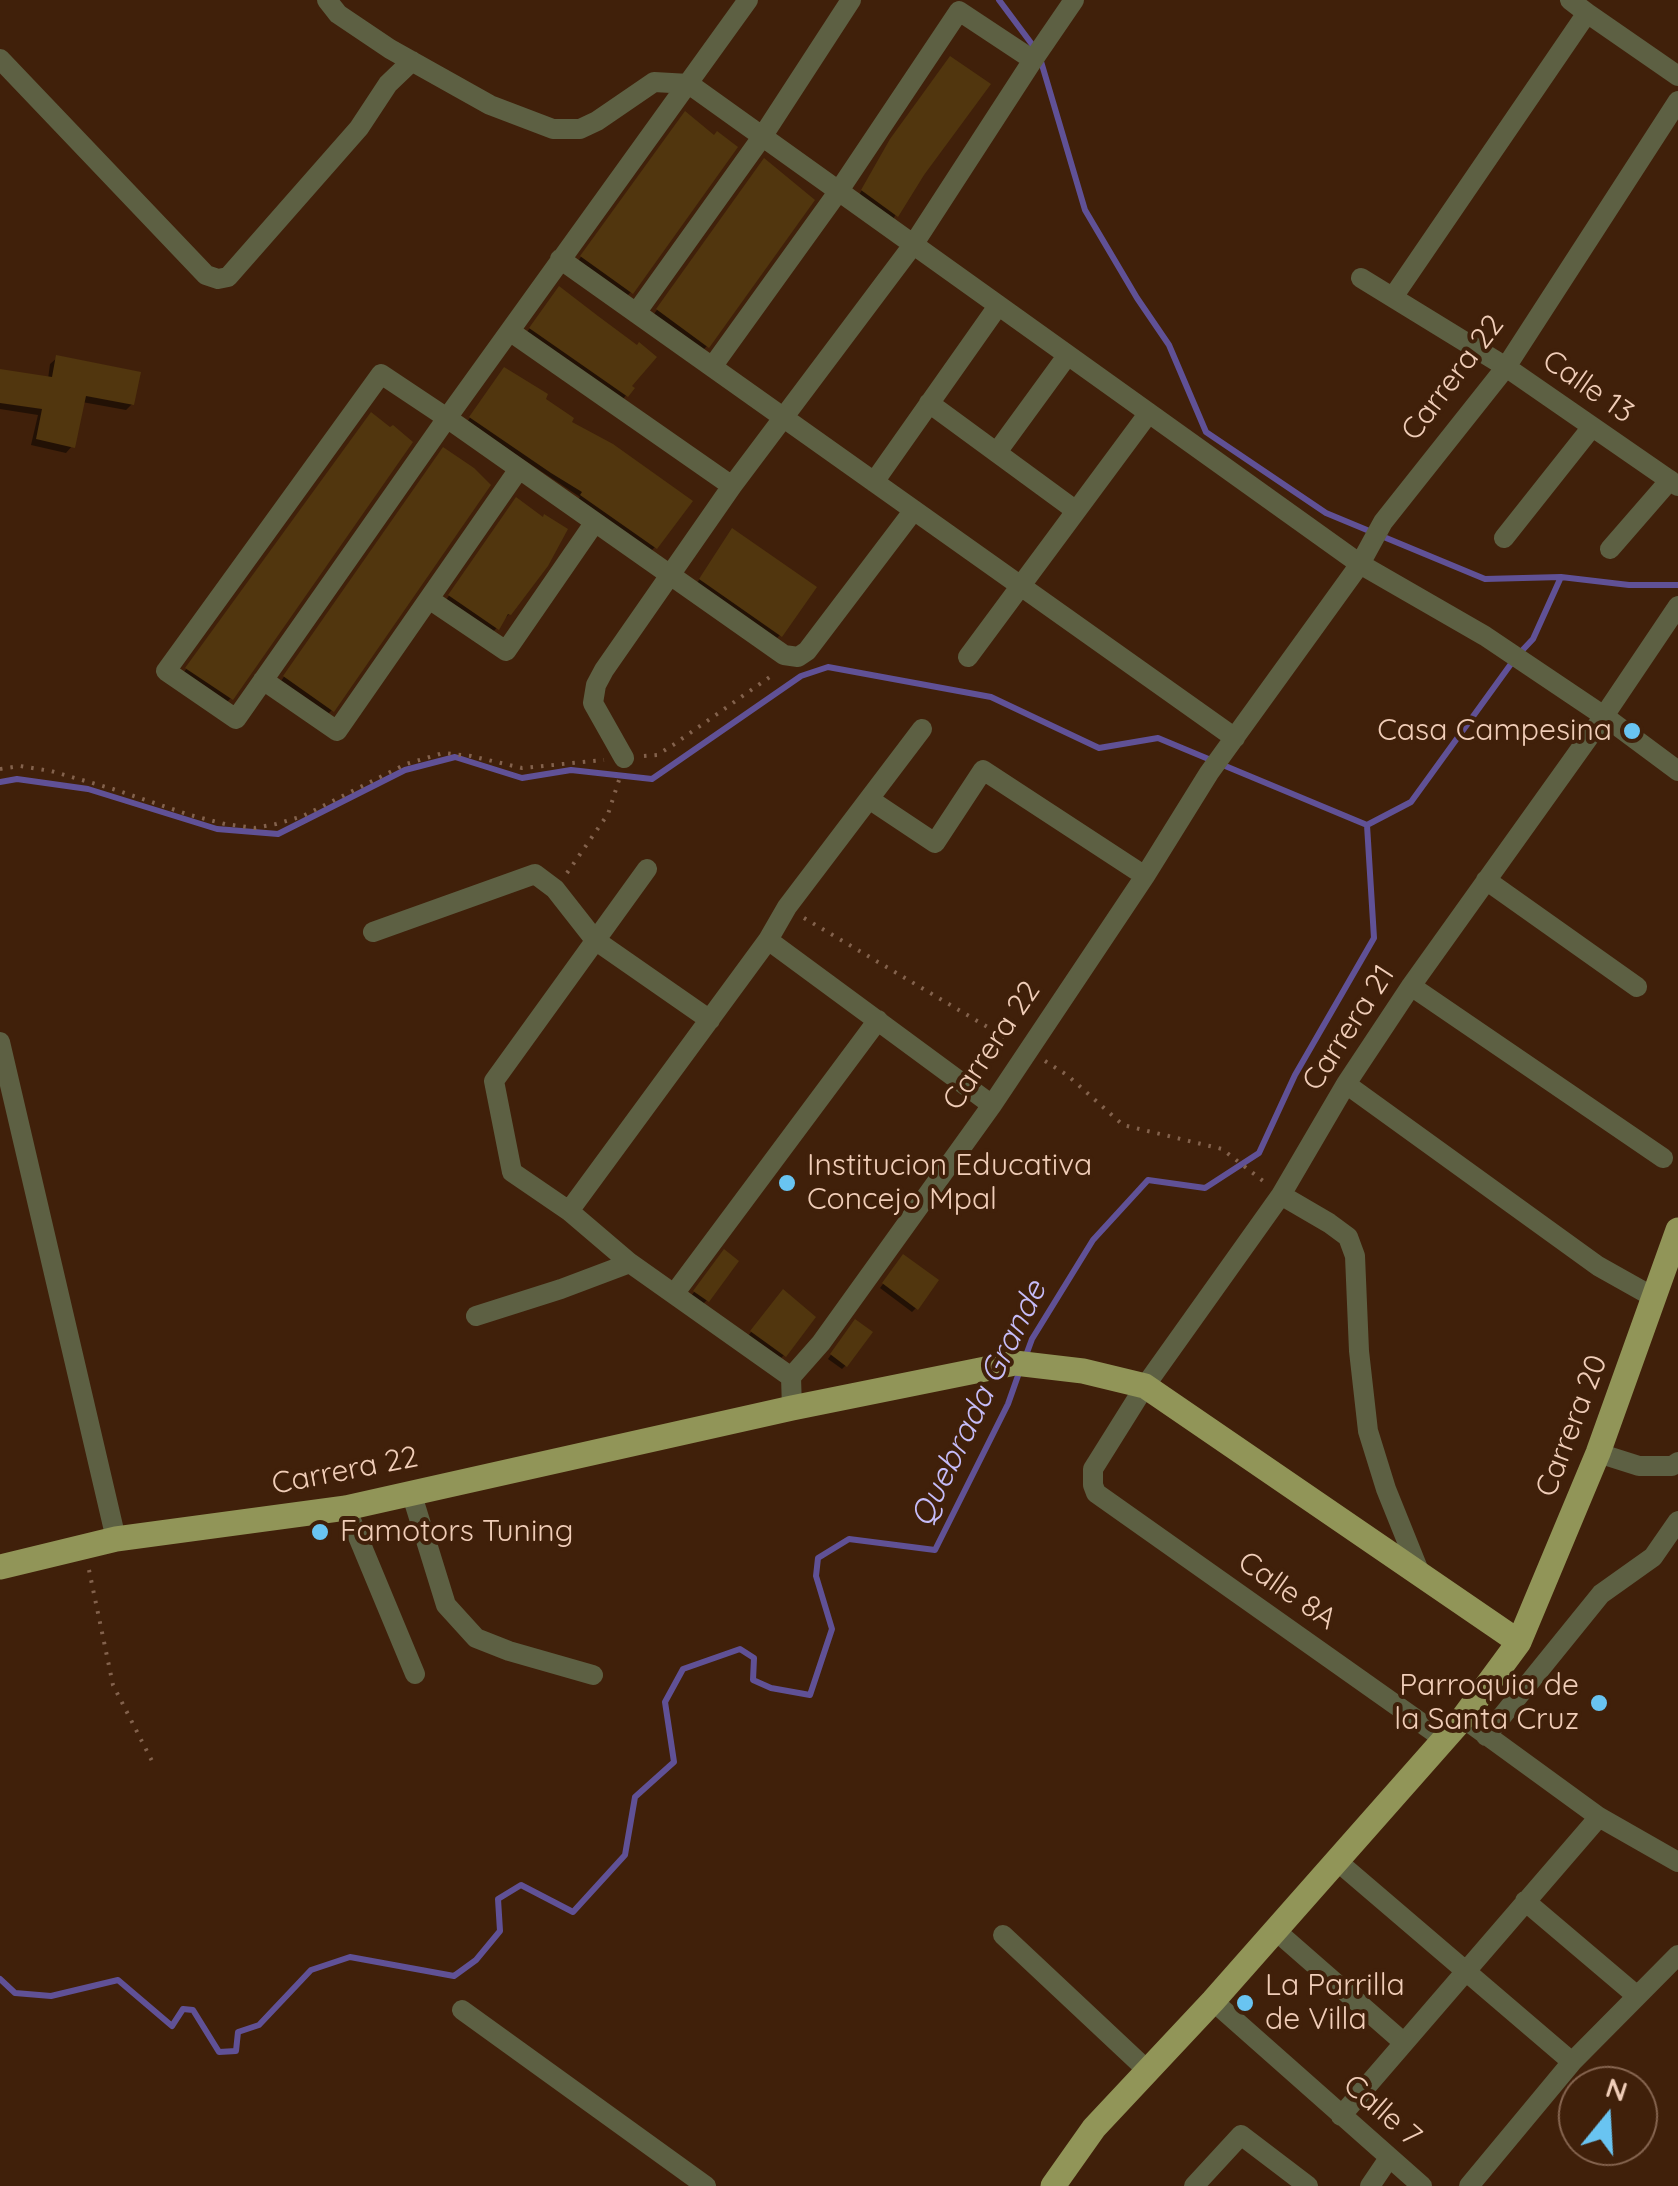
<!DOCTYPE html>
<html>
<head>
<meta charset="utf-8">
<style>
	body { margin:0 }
	#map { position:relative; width:1678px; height:2186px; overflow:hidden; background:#40200a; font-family:Quicksand,sans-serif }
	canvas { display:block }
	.north { position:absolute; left:1558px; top:2066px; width:100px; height:100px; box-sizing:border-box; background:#40200a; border:2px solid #866550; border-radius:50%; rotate:18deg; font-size:28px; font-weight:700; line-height:40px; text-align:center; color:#f0cdb8 }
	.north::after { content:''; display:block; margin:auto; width:35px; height:45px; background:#69c4f1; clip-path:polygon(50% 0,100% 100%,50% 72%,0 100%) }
</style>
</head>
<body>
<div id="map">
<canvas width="1678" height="2186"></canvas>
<div class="north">N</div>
</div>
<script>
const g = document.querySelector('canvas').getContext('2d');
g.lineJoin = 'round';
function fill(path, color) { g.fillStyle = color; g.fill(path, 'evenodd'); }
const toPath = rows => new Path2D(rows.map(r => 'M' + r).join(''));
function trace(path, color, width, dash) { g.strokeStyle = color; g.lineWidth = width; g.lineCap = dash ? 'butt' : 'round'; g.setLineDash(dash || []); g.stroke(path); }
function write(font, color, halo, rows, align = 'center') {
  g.font = font + ' Quicksand,sans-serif'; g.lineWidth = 8; g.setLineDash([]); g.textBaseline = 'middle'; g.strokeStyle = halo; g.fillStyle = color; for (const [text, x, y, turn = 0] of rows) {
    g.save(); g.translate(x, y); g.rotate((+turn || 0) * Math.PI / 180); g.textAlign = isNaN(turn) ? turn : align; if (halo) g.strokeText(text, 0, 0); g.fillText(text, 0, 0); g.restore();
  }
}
fill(toPath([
	[681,118,631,292,627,296,578,261],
	[889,143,922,173,893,219,859,195],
	[760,165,707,346,703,350,654,314],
	[556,292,632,388,623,399,527,332],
	[57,358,132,404,126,410,82,402,72,446,66,453,31,445,38,415,0,409,0,371,48,379,50,364],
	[500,374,542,399,568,423,655,547,651,551,578,500,580,497,467,422],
	[367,419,231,698,227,702,184,672],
	[440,454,332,710,328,714,281,681],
	[513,504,509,614,493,632,446,600],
	[729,535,780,635,776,639,697,583],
	[721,1257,707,1300,703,1304,691,1296],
	[900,1261,916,1308,912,1312,880,1288],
	[779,1296,784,1355,780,1359,748,1336],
	[851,1326,846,1365,842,1369,828,1359]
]), '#0007');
trace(toPath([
	[999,0,1034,47],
	[1040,58,1085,210,1137,298,1169,345,1206,432,1326,513,1485,579,1561,577,1629,585,1678,585],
	[0,782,17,779,88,789,217,829,278,834,405,770,455,757,522,778,571,770,652,779,801,676,828,667,991,697,1099,748,1158,738,1367,825],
	[1367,825,1411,802,1516,657,1533,639,1561,577],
	[1025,1358,1032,1339,1093,1240,1148,1180,1205,1188,1259,1153,1295,1075,1374,938,1367,825],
	[0,1979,15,1993,51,1996,118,1980,172,2026,183,2009,193,2010,219,2052,236,2051,238,2032,259,2025,311,1970,350,1957,454,1976,476,1960,500,1931,498,1899,521,1885,573,1912,625,1855,635,1797,674,1762,665,1702,683,1669,740,1649,754,1658,753,1680,771,1688,810,1695,832,1629,816,1576,818,1558,849,1539,935,1550,1008,1404,1020,1370]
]), '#605196', 6);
fill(toPath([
	[950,56,991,84,924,175,898,217,861,190,890,139],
	[685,111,714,135,717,131,738,147,633,294,580,256],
	[764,158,815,200,709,348,656,309],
	[559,286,598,316,637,345,639,342,657,357,632,386,635,388,628,397,529,328],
	[56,355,141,372,134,405,86,396,75,448,36,439,42,409,0,403,0,369,52,377],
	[504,367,548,394,546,399,574,418,572,422,613,444,693,501,657,549,580,495,582,492,551,473,469,417],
	[371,412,390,427,393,425,413,442,233,700,185,668],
	[443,447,474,468,491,485,334,712,283,676],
	[516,497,543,517,544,514,568,529,548,566,511,615,508,614,499,630,448,595],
	[732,528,817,587,782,637,699,579],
	[724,1249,739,1261,709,1302,693,1291],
	[903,1254,939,1280,918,1310,882,1283],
	[783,1289,816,1317,786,1357,750,1331],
	[855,1319,873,1332,847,1367,830,1354]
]), '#51360e');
trace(toPath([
	[644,756,657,755,673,745,774,674],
	[0,769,20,766,51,771,113,789,190,815,225,824,255,828,276,824,303,816,406,764,443,753,471,756,522,768,604,760],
	[567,873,608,814,620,777],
	[804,918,1011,1041],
	[1045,1061,1067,1075,1123,1125,1222,1149,1267,1184],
	[89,1570,113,1685,153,1763]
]), '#83624d', 4, [2.5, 8]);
trace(toPath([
	[327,0,338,14,390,49,490,105,553,129,580,129,597,121,654,82,689,84,1360,564,1485,636,1604,716,1678,771],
	[748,0,447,418,236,719,166,671,381,374,447,418,784,655,798,657,807,651,914,510],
	[1570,0,1587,13],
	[0,59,206,275,218,279,228,277,359,128,388,84,412,61],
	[560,259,1235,738],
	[1361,278,1506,367,1678,486],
	[1393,297,1587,13,1678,76],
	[636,313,762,137,851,0],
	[511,332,732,486],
	[712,367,838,192,959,11,1033,60],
	[929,403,1075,510],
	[997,452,1067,356],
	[874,482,998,306],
	[1504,538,1592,427],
	[1610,549,1670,480],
	[429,599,506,651,595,522],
	[968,657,1148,414],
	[263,680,337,731,519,469],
	[624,758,593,703,596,685,604,670,732,486,913,245,1033,60,1074,0],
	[869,799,935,843,983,770,1145,876],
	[647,869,494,1081,512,1172,569,1211,630,1263,791,1377],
	[1486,880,1637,987],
	[373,932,535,874,555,889,595,940,710,1020],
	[768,940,992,1105],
	[1411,986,1663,1158],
	[0,1042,116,1539],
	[1346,1084,1598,1266,1655,1298],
	[1281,1195,1329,1223,1348,1237,1355,1256,1359,1351,1368,1431,1386,1489,1421,1576],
	[569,1211,768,940,787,907,922,729],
	[674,1294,878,1020],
	[476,1316,561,1289,630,1263],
	[792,1408,791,1377,821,1343,992,1105,1145,876,1209,773,1360,564,1383,522,1506,367,1678,101],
	[1598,1453,1639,1466,1672,1466,1678,1462],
	[411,1492,446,1605,476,1638,509,1651,593,1675],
	[346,1508,415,1674],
	[1463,1718,1599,1817,1678,1862],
	[1486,1736,1601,1594,1653,1557,1678,1521],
	[1444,1739,1096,1493,1093,1485,1093,1469,1145,1386,1281,1195,1346,1084,1411,986,1604,716,1678,606],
	[1337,1861,1572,2062],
	[1525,1901,1637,1996],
	[1275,1930,1403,2042],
	[1003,1935,1148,2071],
	[1213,2001,1422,2186],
	[462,2010,706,2186],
	[1341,2116,1599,1817],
	[1194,2186,1241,2135,1308,2186],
	[1370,2186,1389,2158],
	[1469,2186,1572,2062,1678,1955]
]), '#5d6043', 20);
trace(toPath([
	[0,1567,116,1539,346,1508,792,1408,1015,1363,1083,1371,1145,1386,1519,1642],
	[1053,2186,1094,2128,1213,2001,1463,1718,1519,1642,1598,1453,1678,1230]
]), '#919558', 25);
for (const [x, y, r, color] of [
	[1632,731,10,"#69c4f1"],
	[787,1183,10,"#69c4f1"],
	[320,1532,10,"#69c4f1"],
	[1599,1703,10,"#69c4f1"],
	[1245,2003,10,"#69c4f1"]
]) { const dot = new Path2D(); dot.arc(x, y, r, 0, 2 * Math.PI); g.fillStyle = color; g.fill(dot); trace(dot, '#40200a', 4); }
write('30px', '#f0cdb8', '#40200a', [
	["Carrera 22",1453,378,-53],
	["Calle 13",1588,387,35],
	["Carrera 21",1349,1028,-57],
	["Carrera 22",992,1046,-56],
	["Carrera 20",1572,1426,-69],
	["Carrera 22",345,1471,-11],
	["Calle 8A",1287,1591,35],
	["Calle 7",1382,2111,41]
]);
write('30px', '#f0cdb8', '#40200a', [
	["Casa Campesina",1612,731,"right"],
	["Institucion Educativa",807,1166],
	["Concejo Mpal",807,1200],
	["Famotors Tuning",340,1532],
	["Parroquia de",1579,1686,"right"],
	["la Santa Cruz",1579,1720,"right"],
	["La Parrilla",1265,1986],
	["de Villa",1265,2020]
], 'left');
write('italic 32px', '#c6bcf8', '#40200a', [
	["Quebrada Grande",979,1404,-64]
]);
</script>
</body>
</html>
